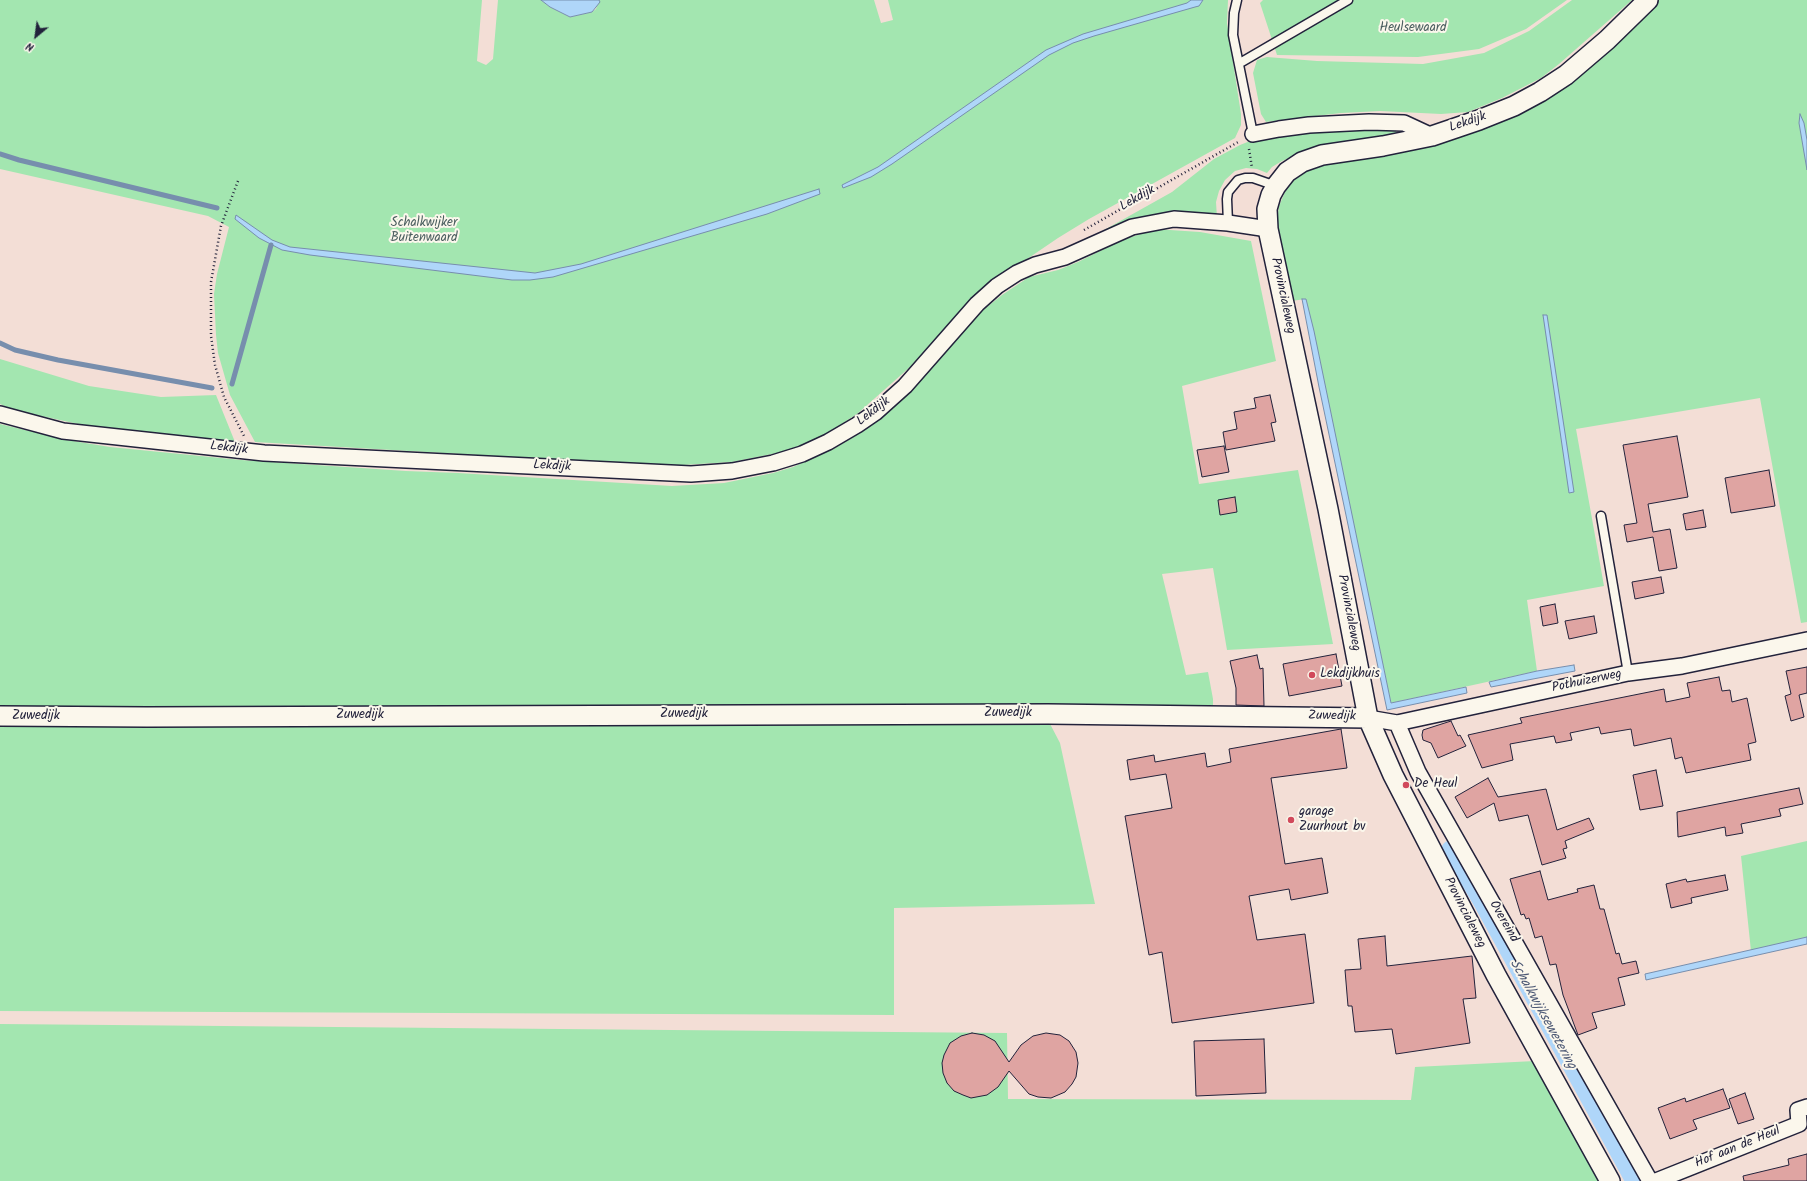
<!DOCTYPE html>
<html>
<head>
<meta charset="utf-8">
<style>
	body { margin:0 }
	#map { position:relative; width:1807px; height:1181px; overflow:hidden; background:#f3ded6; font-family:Kalam,sans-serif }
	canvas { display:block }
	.north { position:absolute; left:16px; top:16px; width:40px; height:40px; -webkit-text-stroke:3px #fbf7ec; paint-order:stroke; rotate:209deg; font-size:11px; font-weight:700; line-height:16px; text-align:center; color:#22223b }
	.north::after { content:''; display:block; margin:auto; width:14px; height:18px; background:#22223b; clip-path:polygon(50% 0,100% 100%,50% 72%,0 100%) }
</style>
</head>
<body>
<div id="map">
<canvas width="1807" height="1181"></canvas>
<div class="north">N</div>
</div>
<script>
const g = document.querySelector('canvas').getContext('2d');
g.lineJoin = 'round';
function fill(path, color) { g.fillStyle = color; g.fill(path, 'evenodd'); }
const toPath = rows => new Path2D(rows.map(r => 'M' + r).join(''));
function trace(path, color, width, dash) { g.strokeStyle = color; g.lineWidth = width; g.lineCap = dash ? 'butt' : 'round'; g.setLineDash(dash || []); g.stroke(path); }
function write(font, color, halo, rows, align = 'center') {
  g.font = font + ' Kalam,sans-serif'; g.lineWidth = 4; g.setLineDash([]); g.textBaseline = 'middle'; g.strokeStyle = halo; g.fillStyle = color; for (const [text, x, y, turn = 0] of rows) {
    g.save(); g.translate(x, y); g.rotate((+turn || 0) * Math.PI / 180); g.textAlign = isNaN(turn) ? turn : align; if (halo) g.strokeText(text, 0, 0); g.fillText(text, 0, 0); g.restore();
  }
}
fill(toPath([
	[0,0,482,0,477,61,486,65,493,59,498,0,541,0,550,7,570,17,592,12,596,9,599,0,874,0,881,23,893,20,888,0,1228,0,1227,23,1241,114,1241,125,1235,138,1089,219,1058,238,986,287,966,304,910,367,857,414,823,436,787,451,732,462,666,466,255,442,230,395,218,353,216,335,214,294,217,274,229,227,208,216,0,169],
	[1263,0,1567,0,1526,29,1479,49,1418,57,1277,55,1260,3],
	[1572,0,1632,0,1559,64,1541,78,1502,98,1468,112,1441,114,1380,111,1341,113,1266,122,1261,114,1253,73,1257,60,1267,57,1317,61,1423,64,1484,53,1529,31],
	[1657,0,1807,0,1807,622,1801,623,1760,398,1576,429,1604,586,1527,600,1537,671,1391,703,1306,299,1291,301,1277,220,1279,206,1285,192,1293,181,1306,171,1319,165,1410,151,1495,122],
	[1396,129,1396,135,1380,139,1310,149,1282,161,1272,167,1267,173,1257,169,1246,168,1235,171,1225,180,1219,191,1216,202,1217,218,1081,243,1172,192,1214,159,1240,145,1265,135,1286,132],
	[1155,229,1200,232,1251,241,1276,361,1182,386,1199,484,1298,470,1333,644,1227,650,1213,568,1162,574,1186,675,1208,672,1213,699,1213,708,0,710,0,424,67,440,110,447,241,460,406,471,458,473,672,486,724,483,773,473,793,467,835,448,860,433,885,413,928,371,983,310,1002,295,1029,277,1058,270,1078,262,1120,241],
	[0,359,89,386,161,397,216,395,235,442,97,428,13,410,0,404],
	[1048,720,1060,743,1095,904,894,908,894,1015,0,1011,0,722],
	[1807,841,1807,937,1751,951,1741,856],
	[0,1024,1007,1033,1008,1099,1411,1100,1415,1067,1535,1061,1604,1181,0,1181]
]), '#a3e6b0');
const water = toPath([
	[541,0,599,0,600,2,592,12,570,17,550,7,541,0],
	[1191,0,1203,0,1199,6,1195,7,1094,36,1073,43,1049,55,892,164,871,177,843,188,842,185,878,167,1046,50,1083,34,1187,3,1191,0],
	[1800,114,1804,123,1807,140,1807,170,1799,123,1800,114],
	[819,189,820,194,767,214,553,277,530,280,512,280,310,255,282,250,259,238,235,219,236,215,272,240,290,247,535,273,581,264,819,189],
	[1302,299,1306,299,1314,331,1391,703,1466,687,1467,693,1387,710,1319,387,1302,299],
	[1543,315,1547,315,1574,492,1569,493,1543,315],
	[1574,665,1575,671,1491,687,1489,682,1537,671,1574,665],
	[1807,937,1807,944,1646,980,1645,974,1807,937]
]);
fill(water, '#afd6f9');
trace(water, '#778ead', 1);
trace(toPath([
	[0,154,19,160,217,208],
	[0,343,15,350,58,360,212,388],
	[232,384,271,245]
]), '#778ead', 5);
trace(toPath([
	[1450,849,1481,901,1634,1181]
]), '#afd6f9', 17);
const building = toPath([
	[1270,395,1276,422,1271,423,1275,441,1226,450,1223,432,1237,429,1234,412,1256,408,1254,398,1270,395],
	[1677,436,1688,497,1648,504,1653,532,1670,529,1677,568,1659,571,1653,537,1627,542,1624,525,1637,523,1623,445,1677,436],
	[1224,446,1229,472,1202,477,1197,450,1224,446],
	[1769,470,1775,506,1731,513,1725,478,1769,470],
	[1235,497,1237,512,1220,515,1218,500,1235,497],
	[1703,510,1706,527,1686,530,1683,514,1703,510],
	[1661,577,1664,593,1635,599,1632,582,1661,577],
	[1555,604,1558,623,1543,626,1540,607,1555,604],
	[1594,616,1597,633,1569,639,1565,621,1594,616],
	[1336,654,1342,686,1289,696,1283,664,1336,654],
	[1257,655,1260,669,1263,668,1264,706,1236,705,1236,688,1230,661,1257,655],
	[1807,667,1807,693,1799,695,1804,717,1791,721,1785,696,1791,694,1786,671,1807,667],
	[1719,677,1722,691,1730,690,1732,702,1747,698,1756,742,1748,744,1751,760,1686,773,1682,757,1675,759,1671,738,1634,746,1631,729,1601,734,1599,727,1570,733,1572,740,1556,743,1554,736,1510,744,1513,760,1482,768,1468,735,1522,723,1520,718,1664,689,1666,702,1690,697,1687,683,1719,677],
	[1451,721,1458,736,1460,735,1466,746,1438,758,1431,743,1423,740,1422,735,1423,730,1451,721],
	[1341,729,1347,768,1271,778,1285,864,1322,858,1328,893,1291,900,1289,889,1249,896,1257,940,1305,934,1314,1003,1172,1023,1162,952,1149,955,1125,816,1172,808,1166,774,1130,780,1127,760,1154,755,1155,762,1205,753,1207,767,1231,762,1229,749,1341,729],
	[1656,770,1663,806,1640,810,1633,775,1656,770],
	[1488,778,1498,797,1546,789,1557,830,1589,818,1594,829,1565,841,1567,848,1563,849,1566,858,1542,865,1528,815,1499,821,1494,803,1467,818,1455,797,1488,778],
	[1799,788,1803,804,1779,809,1781,816,1741,824,1743,833,1726,836,1725,827,1678,837,1677,812,1799,788],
	[1540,871,1548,900,1578,892,1577,889,1594,885,1600,909,1604,909,1616,954,1619,953,1622,964,1636,961,1639,973,1618,978,1625,1005,1592,1013,1597,1028,1578,1035,1563,995,1556,964,1550,965,1542,936,1535,938,1529,918,1526,919,1524,914,1521,915,1510,879,1540,871],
	[1725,875,1728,890,1691,898,1692,903,1671,908,1666,884,1686,879,1687,882,1725,875],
	[1385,936,1387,966,1472,956,1476,998,1463,999,1470,1043,1396,1054,1392,1029,1355,1032,1352,1006,1348,1006,1345,970,1361,969,1358,939,1385,936],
	[972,1033,984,1035,995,1041,1009,1062,1021,1045,1033,1036,1046,1033,1060,1035,1069,1041,1076,1052,1078,1063,1076,1077,1072,1084,1065,1092,1051,1098,1038,1097,1029,1094,1009,1071,998,1087,987,1095,971,1098,963,1095,954,1091,947,1083,943,1073,942,1063,944,1055,950,1043,961,1036,972,1033],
	[1264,1039,1266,1093,1196,1096,1194,1041,1264,1039],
	[1723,1089,1730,1108,1693,1120,1697,1129,1670,1139,1658,1108,1685,1098,1686,1102,1723,1089],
	[1745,1093,1754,1119,1738,1124,1729,1099,1745,1093],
	[1807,1154,1807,1181,1744,1181,1743,1176,1789,1165,1788,1159,1807,1154]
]);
fill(building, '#dfa4a2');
trace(building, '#22223b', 1);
const service = toPath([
	[1237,0,1234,13,1233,35,1253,134],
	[1240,63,1348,0],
	[1228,223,1227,199,1228,192,1238,180,1245,178,1253,178,1276,186],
	[1601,516,1628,673]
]);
const minor = toPath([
	[1253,134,1279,129,1309,125,1369,122,1404,123,1432,136],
	[0,414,63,431,264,453,691,474,732,471,773,463,802,454,828,442,857,425,876,412,905,386,977,304,997,286,1017,273,1035,265,1065,257,1132,227,1174,219,1228,223,1268,229],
	[1368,718,1397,723,1628,673,1682,666,1807,640],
	[1397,723,1418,772,1650,1181],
	[1656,1181,1799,1124,1798,1110,1807,1107]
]);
const tertiary = toPath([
	[0,716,147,717,1048,714,1368,718],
	[1610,1181,1496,975,1393,775,1368,718,1328,509,1268,229,1267,209,1271,195,1276,186,1287,172,1302,162,1322,155,1383,146,1432,136,1479,120,1514,106,1540,92,1566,75,1607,40,1648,0]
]);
trace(service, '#22223b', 11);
trace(minor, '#22223b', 18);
trace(tertiary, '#22223b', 22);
trace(toPath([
	[1249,149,1252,168],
	[238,181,221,226,211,282,211,336,215,365,224,397,244,436],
	[1084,230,1240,141]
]), '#22223b', 2.5, [1, 3]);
trace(service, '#fbf7ec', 8);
trace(minor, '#fbf7ec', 15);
trace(tertiary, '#fbf7ec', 19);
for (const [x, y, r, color] of [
	[1312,675,4,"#d1495b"],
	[1406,785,4,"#d1495b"],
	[1291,820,4,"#d1495b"]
]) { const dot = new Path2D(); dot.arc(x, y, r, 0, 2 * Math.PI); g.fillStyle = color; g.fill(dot); trace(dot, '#fbf7ec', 1.5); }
write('13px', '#495d5e', '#fbf7ec', [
	["Heulsewaard",1413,29],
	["Schalkwijker",424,224],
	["Buitenwaard",424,239]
]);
write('13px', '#22223b', '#fbf7ec', [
	["Lekdijk",1468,123,-19],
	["Lekdijk",1138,199,-30],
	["Provincialeweg",1282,296,78],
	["Lekdijk",874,412,-38],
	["Lekdijk",229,449,6],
	["Lekdijk",552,467,3],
	["Provincialeweg",1348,613,79],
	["Pothuizerweg",1587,682,-12],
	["Zuwedijk",1008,714],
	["Zuwedijk",684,715],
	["Zuwedijk",360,716],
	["Zuwedijk",36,717],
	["Zuwedijk",1332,717,1],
	["Provincialeweg",1464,913,63],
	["Overeind",1503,922,60],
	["Hof aan de Heul",1738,1148,-22]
]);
write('13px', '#22223b', '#fbf7ec', [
	["Lekdijkhuis",1320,675],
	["De Heul",1414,785],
	["garage",1299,813],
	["Zuurhout bv",1299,828]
], 'left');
write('italic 14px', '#4c5874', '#fbf7ec', [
	["Schalkwijksewetering",1542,1015,61]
]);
</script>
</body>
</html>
